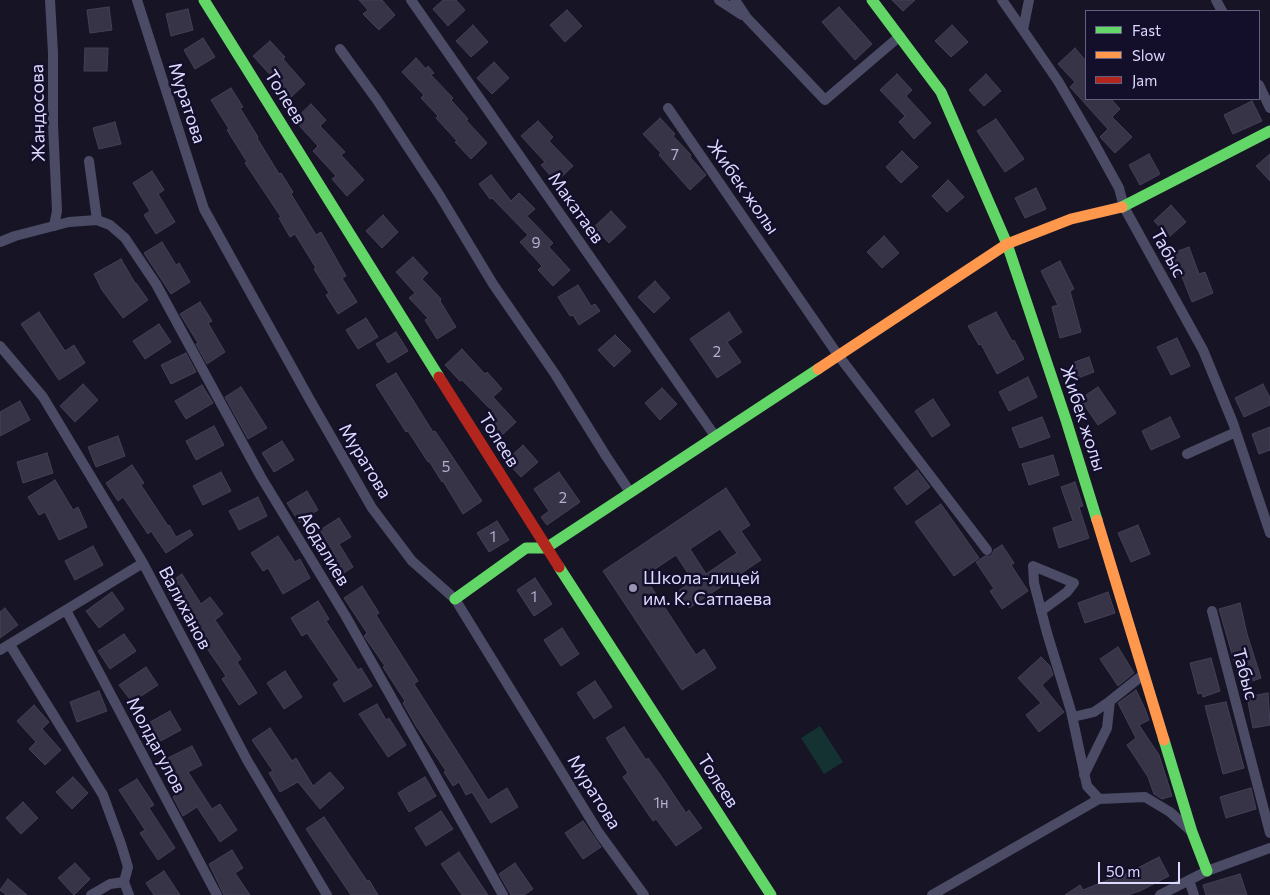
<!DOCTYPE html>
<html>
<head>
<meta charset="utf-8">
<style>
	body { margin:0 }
	#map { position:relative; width:1270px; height:895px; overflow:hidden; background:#171525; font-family:Commissioner,sans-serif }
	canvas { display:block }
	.legend { position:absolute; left:1085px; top:10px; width:175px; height:90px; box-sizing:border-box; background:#130f2b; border:1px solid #646080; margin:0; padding:6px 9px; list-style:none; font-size:15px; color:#dddaff }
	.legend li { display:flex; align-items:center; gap:10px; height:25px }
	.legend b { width:25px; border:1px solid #646080 }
	.scale { position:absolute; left:1098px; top:862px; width:82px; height:22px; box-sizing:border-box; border:2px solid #dddaff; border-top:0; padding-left:6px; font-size:15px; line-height:18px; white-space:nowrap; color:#dddaff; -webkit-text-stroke:4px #130f2b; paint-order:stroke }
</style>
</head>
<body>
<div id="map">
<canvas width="1270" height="895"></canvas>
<ul class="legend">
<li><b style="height:6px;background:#63d668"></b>Fast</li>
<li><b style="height:6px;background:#ff974d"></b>Slow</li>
<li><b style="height:6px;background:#b3261e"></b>Jam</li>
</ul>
<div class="scale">50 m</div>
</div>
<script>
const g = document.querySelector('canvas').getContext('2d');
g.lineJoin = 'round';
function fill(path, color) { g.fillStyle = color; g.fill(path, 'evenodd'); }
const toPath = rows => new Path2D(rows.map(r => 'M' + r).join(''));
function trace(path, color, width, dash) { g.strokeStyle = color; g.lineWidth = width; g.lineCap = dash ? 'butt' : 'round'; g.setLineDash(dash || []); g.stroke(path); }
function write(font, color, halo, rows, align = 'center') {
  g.font = font + ' Commissioner,sans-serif'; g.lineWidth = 5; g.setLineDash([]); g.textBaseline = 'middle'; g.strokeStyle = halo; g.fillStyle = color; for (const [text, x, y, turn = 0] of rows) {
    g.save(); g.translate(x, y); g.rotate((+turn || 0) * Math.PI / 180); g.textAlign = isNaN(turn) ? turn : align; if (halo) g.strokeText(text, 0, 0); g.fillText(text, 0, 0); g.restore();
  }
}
fill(toPath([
	[820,726,843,762,824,774,801,738]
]), '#133231');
const building = toPath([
	[359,0,382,0,395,15,379,30,363,14,368,10,359,0],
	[443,0,456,0,465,10,448,26,433,9,443,0],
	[892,0,915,0,903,11,892,0],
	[109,7,112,30,90,33,87,10,109,7],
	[839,7,872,44,855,60,822,22,839,7],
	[188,9,193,30,171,36,166,14,188,9],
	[567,10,582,26,565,42,550,25,567,10],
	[473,25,488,42,471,57,456,41,473,25],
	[952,25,968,42,951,57,935,41,952,25],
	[203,38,215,57,195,69,184,50,203,38],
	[270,41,285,57,283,59,305,84,289,99,273,83,276,81,253,56,270,41],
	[85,48,108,48,107,71,84,71,85,48],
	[1075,48,1086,61,1086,99,1111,99,1120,109,1112,117,1132,137,1115,153,1100,137,1108,129,1070,87,1075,82,1058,64,1075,48],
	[416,58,426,69,428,66,434,73,431,75,453,98,451,100,468,119,466,120,487,143,471,159,455,142,457,141,436,118,438,116,421,98,424,95,402,72,416,58],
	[494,62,509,78,492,94,477,78,494,62],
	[897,74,912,90,906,96,931,123,914,139,899,122,905,116,880,90,897,74],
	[986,74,1001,91,984,106,969,90,986,74],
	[231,88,243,107,240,108,258,137,257,138,279,174,281,173,293,192,291,194,316,235,321,232,346,276,342,278,357,302,338,314,326,295,329,293,314,269,316,268,295,234,290,237,279,218,281,217,245,163,247,162,227,130,229,129,211,100,231,88],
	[1252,101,1262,121,1233,134,1224,115,1252,101],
	[311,104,326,120,320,126,345,152,341,155,364,180,347,196,332,179,336,176,313,151,318,146,294,120,311,104],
	[660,118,675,134,673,136,691,155,690,157,706,175,690,190,659,155,661,153,643,134,660,118],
	[996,119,1024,159,1005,172,977,131,996,119],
	[538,121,553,137,549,141,573,166,556,182,541,165,545,162,521,136,538,121],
	[115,122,121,144,99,149,93,128,115,122],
	[902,151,918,167,901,183,886,167,902,151],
	[1149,154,1160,174,1140,185,1129,165,1149,154],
	[1270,154,1270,181,1256,166,1270,154],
	[152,171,164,190,158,194,175,222,156,234,144,215,150,211,133,183,152,171],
	[491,175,511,201,519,193,535,209,527,216,553,243,549,247,570,270,553,286,538,270,542,266,520,242,528,235,492,198,490,199,479,184,491,175],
	[948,180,964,197,947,212,932,196,948,180],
	[1036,188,1046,209,1025,218,1015,198,1036,188],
	[1171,205,1186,222,1169,237,1154,221,1171,205],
	[611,211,626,227,609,243,594,227,611,211],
	[383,215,398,232,382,248,366,231,383,215],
	[884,236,899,253,882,268,867,252,884,236],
	[162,242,176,265,179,263,190,282,171,294,144,253,162,242],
	[1189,247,1199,274,1205,272,1213,293,1192,302,1181,274,1175,276,1168,255,1189,247],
	[413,257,428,273,422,279,441,299,440,301,456,327,437,339,425,320,428,318,409,298,415,293,396,272,413,257],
	[121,259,135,283,136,283,148,300,123,318,102,290,94,274,121,259],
	[1060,261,1074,289,1070,291,1081,332,1060,338,1052,307,1058,305,1041,271,1060,261],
	[655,281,670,298,654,313,638,297,655,281],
	[578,285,591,306,595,304,600,311,579,325,573,315,570,316,558,297,578,285],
	[200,302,212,321,208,323,225,352,207,364,196,344,198,343,180,314,200,302],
	[39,312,65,351,74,345,85,363,59,380,21,324,39,312],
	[729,312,742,332,727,342,741,362,717,378,690,339,729,312],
	[996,312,1012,341,1014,340,1024,359,997,374,981,344,979,345,968,326,996,312],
	[366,318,378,337,358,349,346,330,366,318],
	[159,324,171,342,145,359,133,341,159,324],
	[396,332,408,351,388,363,376,344,396,332],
	[615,335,631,351,614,367,598,350,615,335],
	[1177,338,1190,366,1171,375,1157,347,1177,338],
	[462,349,485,374,487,372,502,389,493,397,516,422,500,437,484,421,493,412,462,380,460,381,445,365,462,349],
	[186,353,196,372,171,384,161,365,186,353],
	[1089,357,1094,372,1078,378,1072,363,1089,357],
	[396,373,433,432,435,431,482,501,463,514,443,481,442,482,429,461,428,462,408,431,406,432,376,385,396,373],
	[1028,377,1037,397,1009,411,999,392,1028,377],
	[83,384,98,400,75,422,60,406,83,384],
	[1263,384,1270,398,1270,405,1244,417,1235,398,1263,384],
	[202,385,213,403,186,419,175,401,202,385],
	[241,387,267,428,248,439,225,397,241,387],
	[1098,387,1116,413,1098,425,1080,399,1098,387],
	[662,388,677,404,660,420,645,403,662,388],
	[933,399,950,425,932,437,915,411,933,399],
	[20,401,30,420,0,436,0,412,20,401],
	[1042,417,1050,437,1020,448,1012,428,1042,417],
	[1170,417,1180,437,1151,450,1142,431,1170,417],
	[214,426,224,445,196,460,186,441,214,426],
	[1270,427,1270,450,1259,454,1252,434,1270,427],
	[118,436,125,456,96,467,88,447,118,436],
	[282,441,294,460,274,472,262,453,282,441],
	[523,445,538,462,521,477,506,461,523,445],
	[47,453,53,473,23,483,17,462,47,453],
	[1053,455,1059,475,1029,485,1022,464,1053,455],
	[132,465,144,483,141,485,168,526,169,525,176,537,190,530,193,535,166,553,151,531,148,534,123,497,118,501,106,483,132,465],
	[917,470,930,487,907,505,894,488,917,470],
	[221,472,231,491,203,505,193,486,221,472],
	[559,472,580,502,547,525,541,517,549,511,534,489,559,472],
	[55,480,73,510,78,507,87,527,59,540,45,512,39,515,28,497,55,480],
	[1075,482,1083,506,1079,507,1089,538,1059,548,1053,528,1073,521,1061,487,1075,482],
	[726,488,750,525,741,531,761,560,689,608,678,591,693,581,676,555,652,571,658,580,650,585,696,655,704,649,716,668,682,690,603,571,726,488],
	[720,529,737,553,706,574,690,549,720,529],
	[307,491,318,510,299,522,287,503,307,491],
	[258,497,267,516,239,530,229,511,258,497],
	[941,504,979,558,954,576,915,522,941,504],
	[339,518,351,537,339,544,353,567,334,579,322,560,334,553,320,530,339,518],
	[497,521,509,540,489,552,477,533,497,521],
	[1138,525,1150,554,1131,562,1118,533,1138,525],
	[278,536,295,562,300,559,310,578,283,594,268,568,263,571,251,553,278,536],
	[1002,545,1014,563,1011,565,1028,591,1002,609,990,591,994,589,976,562,985,556,991,556,994,550,1002,545],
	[93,546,103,565,75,580,65,561,93,546],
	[182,574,201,604,210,597,223,614,215,620,241,659,237,662,257,693,239,705,222,679,226,676,164,586,182,574],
	[535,578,552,604,534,616,517,590,535,578],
	[362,586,379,613,376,615,418,681,414,684,488,800,507,788,518,807,491,823,472,792,466,795,459,782,453,786,444,772,446,771,416,726,403,703,405,701,383,667,385,666,364,636,367,633,344,598,362,586],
	[112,592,124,609,99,628,86,611,112,592],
	[1108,592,1115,613,1085,623,1078,603,1108,592],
	[318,601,329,619,326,621,358,670,361,668,372,686,344,702,333,684,339,680,307,633,302,636,291,618,318,601],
	[1240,603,1247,634,1261,678,1241,685,1219,609,1240,603],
	[5,608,18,625,0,638,0,612,5,608],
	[562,628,579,654,561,666,544,640,562,628],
	[124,634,136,651,110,669,98,651,124,634],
	[1118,647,1134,673,1118,686,1100,659,1118,647],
	[1041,657,1050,666,1053,675,1042,685,1064,712,1039,732,1026,715,1041,703,1018,678,1041,657],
	[1211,658,1220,691,1203,697,1202,693,1198,694,1190,663,1211,658],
	[146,667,158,685,132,702,119,685,146,667],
	[285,671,302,697,284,709,267,683,285,671],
	[595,681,612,707,594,719,577,693,595,681],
	[1136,690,1145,709,1149,720,1139,725,1159,755,1172,796,1162,799,1154,794,1148,777,1127,745,1136,738,1118,703,1136,690],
	[99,691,107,711,77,722,70,702,99,691],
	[1268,693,1270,725,1253,728,1247,697,1268,693],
	[1226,702,1244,768,1223,774,1205,706,1226,702],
	[377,704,386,720,389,718,406,745,388,757,359,714,377,704],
	[34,705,49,722,42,729,61,750,45,765,29,749,36,742,17,721,34,705],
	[170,711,181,730,153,745,143,726,170,711],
	[624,727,646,760,648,758,659,773,686,813,689,810,702,828,676,846,656,819,653,821,623,777,628,773,606,738,624,727],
	[270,728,292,761,296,758,313,786,330,772,344,788,320,809,298,782,280,792,269,773,273,771,252,740,270,728],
	[192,746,202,765,188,772,212,809,220,804,237,830,220,842,197,807,183,816,173,797,180,792,164,760,192,746],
	[73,777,88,793,72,809,56,792,73,777],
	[425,777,436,796,409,812,398,793,425,777],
	[137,779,154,805,149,808,175,848,158,860,140,833,145,830,119,790,137,779],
	[1251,788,1256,809,1226,818,1220,797,1251,788],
	[23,802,38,818,21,834,6,818,23,802],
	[441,811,453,829,426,846,415,828,441,811],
	[324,817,367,881,369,880,378,895,351,895,306,829,324,817],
	[583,821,601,847,583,859,565,833,583,821],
	[232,850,243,868,235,873,250,895,224,895,209,864,232,850],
	[459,852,488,895,462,895,441,864,459,852],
	[1159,857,1169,876,1140,891,1127,895,1065,895,1080,885,1083,890,1123,874,1124,875,1159,857],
	[75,863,90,879,74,895,58,878,75,863],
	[515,863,533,889,524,895,511,895,499,874,515,863],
	[164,871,180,895,154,895,146,883,164,871],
	[1240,874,1247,895,1206,895,1203,885,1240,874],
	[8,879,27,895,6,895,0,890,8,879]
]);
fill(building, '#363446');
trace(building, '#444058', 1);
trace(toPath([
	[50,0,53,53,53,124,57,211,54,226],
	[137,0,204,209,310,400,372,508,412,561,455,599,599,833,644,895],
	[411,0,715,436],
	[719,0,742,15],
	[735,0,747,18,825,100,900,36],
	[1002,0,1023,30],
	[1029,0,1023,30,1058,81,1093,141,1119,188,1124,207,1203,350,1233,423,1270,533],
	[1216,0,1222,11],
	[340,49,377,100,440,196,493,284,555,374,606,456,630,492],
	[1259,85,1270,108],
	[668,108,838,355,987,550],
	[89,161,97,220],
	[0,242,15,236,69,222,97,220,110,225,125,238,156,284,261,477,345,615,503,895],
	[0,346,43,397,143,563,247,760,327,895],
	[1187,454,1236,432],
	[66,610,217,895],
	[1041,611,1067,592,1074,583,1033,566,1034,583,1047,633,1071,711,1087,786,1099,799],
	[1212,611,1270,833],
	[10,645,103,795,121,844,128,867,124,882,110,884,91,895],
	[0,650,143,563],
	[1073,717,1094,712,1110,701],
	[1084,775,1107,728,1110,701,1144,674],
	[1189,880,1194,895],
	[124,882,129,895],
	[932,895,1099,799,1145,797,1170,812,1192,832],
	[1160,895,1207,871,1270,848]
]), '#4b4b66', 10);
trace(toPath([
	[204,0,439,377],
	[872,0,941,92,1007,244,1066,420,1097,520],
	[1122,207,1270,131],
	[559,567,771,895],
	[455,599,526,548,546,548,818,369],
	[1164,740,1192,832,1207,871]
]), '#63d668', 11);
trace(toPath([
	[818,369,1007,244,1071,219,1122,207],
	[1097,520,1164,740]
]), '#ff974d', 11);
trace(toPath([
	[439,377,559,567]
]), '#b3261e', 11);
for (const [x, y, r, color] of [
	[633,588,5,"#9895b3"]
]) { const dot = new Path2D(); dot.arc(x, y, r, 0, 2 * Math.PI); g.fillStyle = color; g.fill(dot); trace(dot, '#130f2b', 2); }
write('15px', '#b3b0d1', null, [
	["7",675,155],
	["9",536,243],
	["2",717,352],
	["5",446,467],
	["2",563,498],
	["1",493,537],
	["1",534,597],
	["1н",661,803]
]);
write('18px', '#dddaff', '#130f2b', [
	["Толеев",285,97,58],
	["Муратова",187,103,72],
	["Жандосова",38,113,-91],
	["Жибек жолы",743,187,55],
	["Макатаев",576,208,55],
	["Табыс",1168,253,61],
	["Жибек жолы",1083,418,72],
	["Толеев",499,440,58],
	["Муратова",365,461,59],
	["Абдалиев",324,549,59],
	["Валиханов",185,608,62],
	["Табыс",1245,674,75],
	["Молдагулов",156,745,62],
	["Толеев",718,781,57],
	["Муратова",594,792,58]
]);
write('18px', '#dddaff', '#130f2b', [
	["Школа-лицей",643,578],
	["им. К. Сатпаева",643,599]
], 'left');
</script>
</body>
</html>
